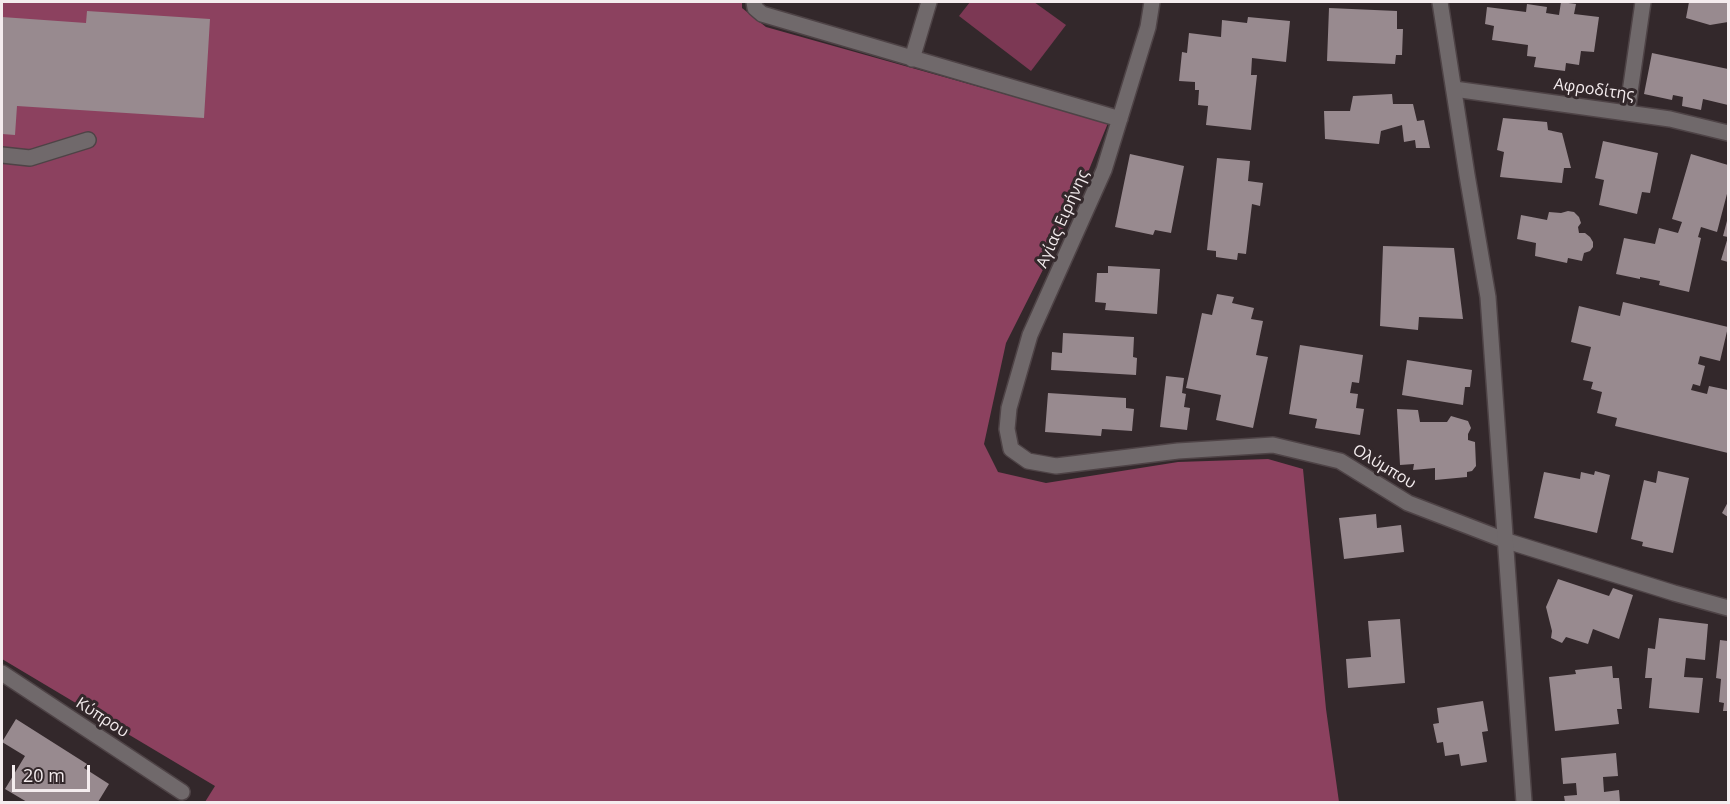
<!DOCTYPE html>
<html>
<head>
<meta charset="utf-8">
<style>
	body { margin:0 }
	#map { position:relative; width:1730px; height:804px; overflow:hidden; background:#33282b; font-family:"Open Sans",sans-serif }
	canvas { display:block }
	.frame { position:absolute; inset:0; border:3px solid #f4ecee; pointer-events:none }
	.scale { position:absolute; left:12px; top:765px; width:78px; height:27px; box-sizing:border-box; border:3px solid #f4ecee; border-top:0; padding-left:8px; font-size:18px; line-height:21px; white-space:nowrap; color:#f4ecee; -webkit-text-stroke:4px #33282b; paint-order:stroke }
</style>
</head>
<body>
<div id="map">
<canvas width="1730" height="804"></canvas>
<div class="frame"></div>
<div class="scale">20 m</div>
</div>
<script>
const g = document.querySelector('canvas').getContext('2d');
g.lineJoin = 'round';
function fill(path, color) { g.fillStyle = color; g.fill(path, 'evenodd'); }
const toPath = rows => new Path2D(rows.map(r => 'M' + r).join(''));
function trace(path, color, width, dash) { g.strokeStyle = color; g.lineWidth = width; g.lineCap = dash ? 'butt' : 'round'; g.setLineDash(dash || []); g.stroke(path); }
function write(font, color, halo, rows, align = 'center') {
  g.font = font + ' "Open Sans",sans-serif'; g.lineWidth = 6; g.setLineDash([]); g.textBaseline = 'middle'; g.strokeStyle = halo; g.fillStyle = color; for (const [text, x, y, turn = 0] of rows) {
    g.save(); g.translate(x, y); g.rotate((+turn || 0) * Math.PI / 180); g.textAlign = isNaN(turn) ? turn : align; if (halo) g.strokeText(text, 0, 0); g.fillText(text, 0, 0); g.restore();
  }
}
fill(toPath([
	[970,2,1034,2,1066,25,1031,71,959,16]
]), '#7c3854');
fill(toPath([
	[2,2,742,2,742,8,766,27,1108,123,1071,214,1006,343,984,444,998,472,1046,483,1178,462,1268,459,1303,469,1326,709,1339,802,205,802,215,786,2,659]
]), '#8c415f');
fill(toPath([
	[1561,2,1576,4,1574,14,1599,17,1594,52,1581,51,1579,65,1566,63,1565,71,1534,67,1536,57,1527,56,1528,45,1492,40,1494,26,1485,24,1487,7,1526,12,1527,4,1547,7,1546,13,1559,15],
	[1689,2,1728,2,1728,22,1710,25,1686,18],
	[1329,8,1397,11,1397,29,1403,29,1402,55,1396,55,1395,64,1327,61],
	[87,11,210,19,204,118,17,106,15,135,2,134,2,17,86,23],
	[1248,17,1290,21,1286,62,1252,58,1251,75,1257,75,1251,130,1206,125,1208,106,1198,105,1199,90,1195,90,1195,82,1179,81,1182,52,1187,53,1189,33,1221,37,1222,20,1247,23],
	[1652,53,1728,69,1728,105,1703,99,1701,110,1682,106,1683,97,1673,95,1672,100,1644,94],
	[1392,94,1393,104,1413,104,1417,121,1424,120,1430,148,1416,148,1415,140,1404,142,1402,125,1381,131,1379,144,1325,139,1324,111,1350,111,1353,96],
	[1503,118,1547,122,1548,130,1562,133,1571,168,1564,168,1562,183,1500,177,1504,152,1497,150],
	[1603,141,1658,153,1650,193,1642,192,1637,214,1599,205,1604,180,1595,178],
	[1130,154,1184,166,1171,233,1155,230,1153,235,1115,227],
	[1691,154,1728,165,1728,190,1717,232,1701,227,1698,237,1701,238,1689,292,1659,285,1660,281,1640,277,1640,279,1616,274,1624,238,1655,244,1659,228,1678,233,1682,222,1672,219],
	[1217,158,1250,161,1248,181,1263,183,1260,206,1252,204,1246,254,1238,253,1237,260,1216,257,1216,251,1207,250],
	[1568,211,1574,212,1579,217,1581,223,1578,227,1579,233,1585,233,1590,237,1593,242,1593,247,1590,251,1584,253,1582,261,1568,258,1567,263,1535,256,1536,243,1517,239,1521,215,1547,220,1549,212,1561,213],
	[1728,217,1728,262,1721,260,1728,237,1723,236],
	[1383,246,1454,248,1463,319,1419,317,1418,330,1380,326],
	[1108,266,1160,269,1157,314,1105,310,1106,303,1095,302,1097,273,1108,273],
	[1217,294,1234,297,1232,303,1254,308,1251,319,1263,321,1256,355,1268,357,1253,428,1216,420,1221,395,1186,388,1202,313,1212,315],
	[1623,302,1728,327,1720,361,1700,356,1698,364,1705,366,1700,386,1693,384,1691,390,1707,394,1709,386,1728,390,1728,453,1615,426,1617,418,1597,413,1602,392,1591,389,1593,382,1583,380,1591,347,1571,342,1579,306,1620,316],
	[1063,333,1134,337,1133,357,1137,358,1136,375,1051,370,1052,352,1062,353],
	[1300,345,1363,355,1359,383,1352,382,1350,393,1358,394,1356,408,1364,409,1360,435,1315,428,1317,419,1289,414],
	[1407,360,1472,370,1470,387,1465,387,1463,405,1402,395],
	[1166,376,1184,378,1182,393,1186,394,1184,407,1190,408,1187,430,1160,427],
	[1048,393,1126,398,1126,408,1134,409,1132,431,1102,429,1101,436,1045,432],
	[1397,409,1418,410,1420,422,1447,422,1451,416,1468,421,1471,428,1468,434,1468,440,1475,442,1476,466,1472,471,1467,472,1467,477,1435,480,1435,468,1413,470,1414,464,1400,465],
	[1595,471,1610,475,1597,533,1534,518,1544,472,1580,479,1581,472,1594,475],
	[1658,471,1689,478,1673,553,1642,546,1643,542,1631,539,1644,480,1656,483],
	[1728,502,1728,517,1722,513],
	[1376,514,1377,528,1401,525,1404,552,1344,559,1339,518],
	[1558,579,1609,596,1613,588,1633,595,1619,639,1593,629,1588,644,1566,637,1562,643,1551,638,1552,631,1546,607],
	[1659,618,1708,624,1705,660,1686,658,1684,677,1703,678,1699,713,1649,708,1652,678,1645,678,1648,648,1655,649],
	[1400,619,1405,683,1348,688,1346,659,1371,657,1368,621],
	[1720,640,1728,641,1728,711,1723,711,1724,703,1719,702,1721,679,1716,678],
	[1612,666,1613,678,1619,678,1622,709,1617,709,1619,724,1555,731,1549,677,1576,674,1575,670],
	[1483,701,1488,731,1482,732,1487,762,1461,766,1459,754,1445,756,1443,742,1437,743,1433,724,1439,723,1437,708],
	[16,719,87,764,84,768,109,784,98,802,27,802,5,789,25,756,2,742],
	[1616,753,1618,776,1603,777,1604,792,1619,790,1620,802,1565,802,1564,796,1577,795,1576,783,1563,784,1561,758]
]), '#988a8f');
const service = toPath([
	[2,155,30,158,88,140]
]);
const minor = toPath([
	[754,2,755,8,762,14,1120,119],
	[1152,2,1148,27,1104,170,1030,335,1009,408,1007,429,1011,449,1028,461,1056,466,1178,451,1273,445,1340,461,1408,503,1507,541,1674,593,1728,608],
	[912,59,929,2],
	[1454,89,1670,119,1728,133],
	[1627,113,1643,2],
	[2,673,182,792]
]);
const tertiary = toPath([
	[1440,2,1467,175,1488,297,1524,802]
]);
trace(service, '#4e4346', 18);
trace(minor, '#4e4346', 18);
trace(tertiary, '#4e4346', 18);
trace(service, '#70696b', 15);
trace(minor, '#70696b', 15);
trace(tertiary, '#70696b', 15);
write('16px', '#f4ecee', '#33282b', [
	["Αφροδίτης",1594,90,8],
	["Αγίας Ειρήνης",1063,219,-66],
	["Ολύμπου",1384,467,31],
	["Κύπρου",102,718,33]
]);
</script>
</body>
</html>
